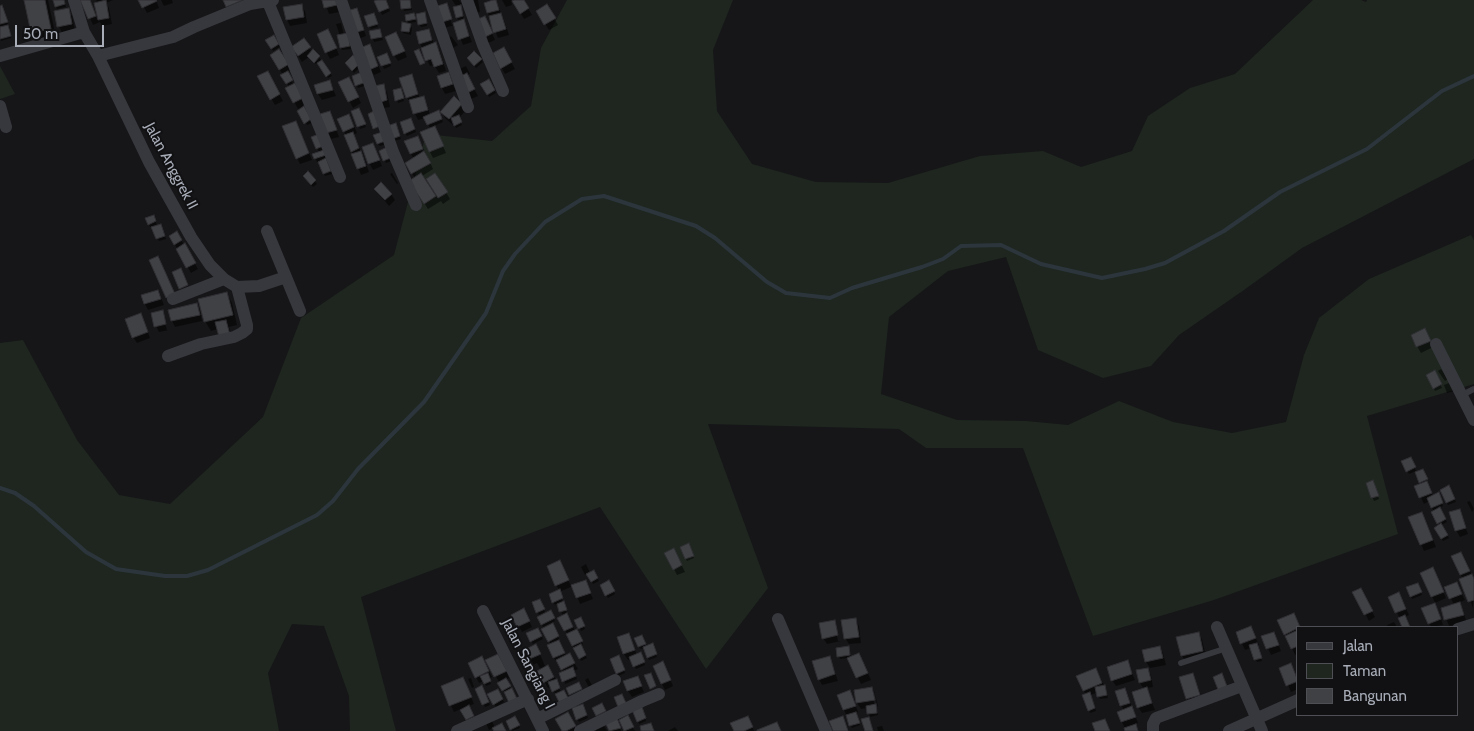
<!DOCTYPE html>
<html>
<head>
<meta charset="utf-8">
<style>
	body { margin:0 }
	#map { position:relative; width:1474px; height:731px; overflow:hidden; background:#161618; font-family:Cabin,sans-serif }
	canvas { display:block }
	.legend { position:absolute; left:1296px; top:626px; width:162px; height:90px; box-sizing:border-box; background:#111113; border:1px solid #4d4f55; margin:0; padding:6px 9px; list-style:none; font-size:15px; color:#a8adb8 }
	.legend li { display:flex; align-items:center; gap:10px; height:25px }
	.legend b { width:25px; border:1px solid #4d4f55 }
	.scale { position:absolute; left:15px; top:25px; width:89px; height:22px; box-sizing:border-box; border:2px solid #a8adb8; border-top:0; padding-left:6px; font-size:15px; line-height:18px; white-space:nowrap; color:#a8adb8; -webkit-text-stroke:4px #111113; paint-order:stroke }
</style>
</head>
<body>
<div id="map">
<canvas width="1474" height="731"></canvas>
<ul class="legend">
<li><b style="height:6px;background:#37383d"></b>Jalan</li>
<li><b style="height:14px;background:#1e261f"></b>Taman</li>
<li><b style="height:14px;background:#404145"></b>Bangunan</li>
</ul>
<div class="scale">50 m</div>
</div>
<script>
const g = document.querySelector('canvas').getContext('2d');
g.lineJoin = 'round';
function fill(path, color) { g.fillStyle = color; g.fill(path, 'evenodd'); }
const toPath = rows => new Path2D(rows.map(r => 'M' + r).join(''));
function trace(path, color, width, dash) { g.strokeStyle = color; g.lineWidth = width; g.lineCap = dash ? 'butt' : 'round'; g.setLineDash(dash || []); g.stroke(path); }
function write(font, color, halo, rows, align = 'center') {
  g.font = font + ' Cabin,sans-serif'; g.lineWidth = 4; g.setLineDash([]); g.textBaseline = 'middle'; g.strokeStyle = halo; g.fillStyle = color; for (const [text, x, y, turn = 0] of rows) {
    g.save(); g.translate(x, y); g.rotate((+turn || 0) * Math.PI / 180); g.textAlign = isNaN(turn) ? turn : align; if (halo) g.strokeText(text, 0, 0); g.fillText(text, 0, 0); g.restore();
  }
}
fill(toPath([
	[567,0,733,0,713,50,717,111,752,164,816,182,888,183,980,156,1043,151,1081,167,1132,151,1148,116,1190,88,1235,74,1313,0,1361,0,1366,2,1367,0,1474,0,1474,159,1302,248,1244,290,1179,335,1151,366,1103,378,1038,350,1006,257,948,271,889,317,881,394,957,420,1026,421,1068,425,1119,401,1173,422,1232,433,1286,422,1304,355,1319,318,1369,279,1471,235,1474,240,1474,384,1367,416,1398,534,1214,600,1093,636,1023,448,926,448,899,429,708,424,768,588,706,669,600,507,361,597,396,731,350,731,349,696,324,626,292,624,268,673,279,731,0,731,0,343,23,340,77,440,119,495,170,504,263,417,301,318,394,255,426,134,492,141,531,106,541,48],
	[0,66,15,94,0,99]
]), '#1e261f');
fill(toPath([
	[26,0,48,0,57,42,40,45,33,32],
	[54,0,64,0,66,7,57,9],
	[82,0,89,0,97,19,99,19,98,3,96,0,113,0,106,3,109,8,112,24,102,26,100,22,93,25],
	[140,0,156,0,159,8,147,13],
	[161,0,172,0,173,3,164,6],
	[324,0,337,0,340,12,329,14],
	[380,0,385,0,390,11,382,15,376,2],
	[401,0,410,0,412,10,404,11],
	[452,0,459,0,462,4,459,5,464,19,458,20,457,17,457,7],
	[471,0,478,0,480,12,475,13],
	[502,0,511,0,512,5,506,7],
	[516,0,523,0,532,15,524,19,514,2],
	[496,1,504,20,509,35,498,38,488,13],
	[301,5,305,11,307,23,290,26,287,20],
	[2,6,10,29,9,29,11,38,1,41,0,39,0,7],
	[547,6,558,25,549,30,537,11],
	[68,10,72,16,75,30,62,33,59,26],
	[357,10,366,36,358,39],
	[448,10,452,25,463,21,472,42,463,45,455,25,444,28,440,22],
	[414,14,416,22,409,23,407,21],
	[426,16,427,26,421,27,419,24],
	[375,17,378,27,371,29,369,26],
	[341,23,344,35,349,37,351,49,342,50,341,48,340,36,336,24],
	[488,24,495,40,488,43,484,37],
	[410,25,412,28,411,35,403,33,402,30],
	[380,30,383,40,374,42,371,32],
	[429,30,434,44,435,43,439,49,446,71,439,73,434,65,430,66,427,60,420,43],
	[318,35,332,37,339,55,330,59],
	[274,36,280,47,273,51,267,40],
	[451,36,458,45,453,48,447,40],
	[303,39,312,52,319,57,332,76,328,78,318,62,316,64,309,57,302,62,296,53],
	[400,40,407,57,398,61,394,55],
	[504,49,515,69,505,74,494,54],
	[279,51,291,70,287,73,305,105,298,109,287,88,289,87,283,75,271,56],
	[373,52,381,72,374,75,370,69],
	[474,52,483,62,476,68,470,61],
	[379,57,388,57,391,66,384,69],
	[359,64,361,66,354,73,348,66],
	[466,66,470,74,467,75,478,96,471,99,457,70],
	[267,72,283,101,275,105,259,77],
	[448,74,456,91,445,94,442,88],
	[353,76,367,85,358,88],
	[411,76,420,99,423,98,427,104,430,115,440,114,443,122,434,126,446,153,433,158,430,152,431,130,425,118,418,120,407,97],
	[488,81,496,93,489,97,482,84],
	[330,82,336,96,322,100,318,94],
	[340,83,352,84,361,103,353,108],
	[383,86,387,92,390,107,383,108,379,102],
	[402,92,404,101,398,103,397,100],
	[461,104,465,111,459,118,462,125,456,128,454,123,453,125,445,118,442,112],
	[304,108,312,123,307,125,298,111],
	[330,112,339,137,331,139,328,133],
	[352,112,360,112,366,127,360,129],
	[352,121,357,133,353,135,364,158,369,172,361,175,344,131],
	[412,122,416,132,407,136,405,133],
	[299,128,312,160,300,164,297,158],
	[397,128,401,139,394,141,393,139],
	[384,132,389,143,380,146,378,144],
	[318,136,332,174,325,176,319,161,317,162,314,154,319,152,317,148],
	[421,143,433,169,422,176,425,181,435,175,450,199,443,204,441,201,428,209,414,187,415,178,406,163,414,159,411,154],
	[373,144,382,166,373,170,369,163],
	[380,151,394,160,386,163],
	[308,173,317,184,313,187,306,179],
	[392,173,398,183,397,184,390,174],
	[375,189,391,194,395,200,389,206],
	[155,219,157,226,162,228,166,239,159,241,152,226,150,227,149,224],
	[177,233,198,269,191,273,170,236],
	[158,291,164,305,148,310,145,304],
	[226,293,232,303,237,325,229,327,231,333,218,329,211,331,205,321],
	[197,305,200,311,202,321,175,327,172,321,170,311],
	[162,312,165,317,163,317,167,330,169,330,159,332,156,326],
	[144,321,150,338,137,343,133,337],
	[1428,336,1433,347,1421,353,1417,346],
	[1441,369,1448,379,1445,381,1438,371],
	[1434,372,1442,388,1435,391,1428,375],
	[1452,382,1455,391,1447,393,1444,385],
	[1410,458,1417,473,1424,473,1428,482,1426,483,1433,496,1440,496,1443,506,1439,508,1447,522,1441,525,1449,538,1443,541,1435,529,1440,526,1432,513,1434,512,1429,501,1424,504,1416,487,1422,485,1416,471,1409,474,1402,462],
	[1367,484,1374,484,1379,499,1374,501],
	[1441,490,1450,490,1456,502,1448,505],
	[1470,501,1474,509,1472,512,1467,502],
	[1459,511,1468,534,1460,537,1456,530],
	[1410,518,1425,519,1436,547,1424,551],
	[681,548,690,548,694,558,687,561],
	[677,556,685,572,677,575,674,569],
	[1464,559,1474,579,1473,608,1461,575],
	[586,564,590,573,594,572,599,581,593,584,588,574,585,575,581,567],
	[563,568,571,586,585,581,593,599,580,604,573,586,559,592,567,613,565,613,583,644,580,646,587,658,581,661,559,618,563,616,558,603,555,605,553,602,560,591,556,585],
	[1422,573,1436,575,1446,598,1435,603],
	[609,582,615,594,608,598,601,586],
	[1419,587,1422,595,1412,599,1411,596],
	[1446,588,1460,590,1465,600,1459,603,1463,610,1466,621,1449,626,1442,608,1454,605],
	[1360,589,1375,617,1369,621,1354,592],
	[1390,598,1402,600,1409,615,1405,617,1410,627,1404,627],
	[540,600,545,612,539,615,534,603],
	[1438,610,1443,625,1431,627,1429,623],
	[550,612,555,621,543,627,539,618],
	[512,615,527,616,532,627,522,632],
	[855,619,859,626,861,643,849,644,845,638],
	[576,621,582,622,585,629,581,631],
	[834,621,837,626,835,626,838,641,841,641,827,644,823,638],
	[1279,621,1297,621,1300,627,1298,627,1298,654,1295,655,1292,648],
	[1394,622,1397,627,1388,627,1387,625],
	[1251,628,1259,645,1257,645,1262,661,1257,662,1251,648,1245,650,1237,633],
	[538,629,543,639,533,644,528,634],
	[543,630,556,631,566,656,569,654,578,669,574,671,577,679,565,684,564,672,554,658,548,646,551,645],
	[517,632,520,640,516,642,512,634],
	[1198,633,1202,639,1206,657,1186,662,1182,656],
	[1274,633,1281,651,1271,655,1263,637],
	[628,634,637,655,642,656,645,665,636,669,631,659,628,660,624,654,618,638],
	[643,639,646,647,654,648,657,657,649,660,644,648,641,649,639,647],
	[848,647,851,658,862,660,871,680,861,684,848,658,840,659,839,656],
	[1159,647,1163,653,1166,665,1150,668,1146,662,1144,651],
	[524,651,539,652,546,668,548,667,558,683,561,693,562,704,551,687,548,688,539,672,541,670,537,663,531,666],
	[829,657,838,681,822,685,819,679],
	[487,660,502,661,509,678,505,680,511,689,505,693],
	[620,660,625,673,618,676,617,673],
	[1127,661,1135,680,1116,686,1112,680],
	[485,664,492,677,489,679,491,684,486,686,484,681,479,683,476,677],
	[666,669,673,686,665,690,662,684],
	[1096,669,1106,689,1108,698,1100,699,1098,692,1091,695,1096,711,1090,713,1084,690],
	[1147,669,1151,675,1153,687,1146,688,1155,710,1142,713,1138,707,1144,689,1140,683],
	[1281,669,1294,671,1298,680,1298,689,1291,692],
	[1193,674,1203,701,1191,705,1180,678],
	[637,677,644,692,632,697,628,691],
	[471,678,474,687,472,688,468,679],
	[588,678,594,689,591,691,585,680],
	[466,685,474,704,468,706,475,719,468,722,461,709,454,712,442,687],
	[872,688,875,693,872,693,875,707,877,706,875,694,878,706,876,707,878,715,870,717,867,708,861,709,857,703,855,691],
	[476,689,483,690,490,705,485,707],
	[1125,689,1138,723,1134,724,1138,731,1126,731,1122,722,1124,711,1116,692],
	[497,690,504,702,496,707,489,695],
	[838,696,853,698,858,712,856,713,860,725,852,728],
	[584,708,588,718,579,722,577,719],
	[643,711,646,721,639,724,638,721],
	[567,714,577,731,563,731],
	[628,717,634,730,636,731,625,731,620,720],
	[515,718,520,728,512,731,507,721],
	[485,721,492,721,495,728,505,731,495,731,493,728,489,730],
	[618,722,621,731,610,731,607,723],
	[751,724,754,731,735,731],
	[604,726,607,731,596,731,596,730],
	[882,726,884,731,878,731,877,727],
	[675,727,678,731,668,731]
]), '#0007');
trace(toPath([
	[0,488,15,493,34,506,86,552,116,569,165,576,187,576,208,570,317,515,333,501,358,469,424,402,486,313,503,271,515,254,545,222,582,199,604,196,696,226,715,238,767,282,786,293,830,298,852,288,922,267,943,259,961,246,1001,245,1041,264,1102,278,1145,269,1165,263,1224,231,1280,192,1367,149,1442,91,1474,76]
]), '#2c353c', 4);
const building = toPath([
	[24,0,45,0,51,29,31,33,24,0],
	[53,0,64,0,65,4,55,7,53,0],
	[80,0,90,0,96,16,88,19,80,0],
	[106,0,109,18,98,20,94,3,106,0],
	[138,0,156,0,157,1,142,8,138,0],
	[223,0,243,0,226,7,223,0],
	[322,0,336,0,337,5,324,8,322,0],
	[377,0,386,0,389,8,379,12,374,1,377,0],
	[400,0,410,0,411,8,401,9,400,0],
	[493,0,496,0,499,10,487,13,484,3,493,0],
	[514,0,524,0,529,8,520,14,512,1,514,0],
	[447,3,452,19,439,23,434,7,447,3],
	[302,4,304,17,286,20,283,7,302,4],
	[547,4,556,18,544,25,536,11,547,4],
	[2,5,8,22,0,24,0,6,2,5],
	[461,5,463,16,456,18,453,7,461,5],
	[69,8,72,24,57,27,54,11,69,8],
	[357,8,364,30,353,33,347,11,357,8],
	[425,12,427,23,418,25,416,14,425,12],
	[374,13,378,24,368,27,364,16,374,13],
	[414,13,416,19,406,21,405,15,414,13],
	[501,13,506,29,493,33,489,16,501,13],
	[485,16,493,33,483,38,476,20,485,16],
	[464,19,469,36,458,40,453,23,464,19],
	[402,22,411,24,409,32,401,31,402,22],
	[8,25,11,36,0,39,0,27,8,25],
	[328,29,337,48,325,53,317,34,328,29],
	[380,29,382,37,371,39,369,31,380,29],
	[429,29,432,40,419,44,416,32,429,29],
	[396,32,405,51,393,56,385,37,396,32],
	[348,33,350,46,340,48,337,35,348,33],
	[274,35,279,44,271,49,265,40,274,35],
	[304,38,311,47,298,56,291,47,304,38],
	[436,42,443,64,434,67,431,59,425,61,421,48,436,42],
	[370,44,378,66,369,70,360,48,370,44],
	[504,47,512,62,500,69,493,53,504,47],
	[279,49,289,64,279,70,270,55,279,49],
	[313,49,320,56,314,63,307,56,313,49],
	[419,49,425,63,420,65,414,51,419,49],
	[474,51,482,59,474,66,467,58,474,51],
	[387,53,391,63,381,66,377,57,387,53],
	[353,55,360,63,352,71,345,63,353,55],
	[322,60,331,73,326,77,317,63,322,60],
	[268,71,280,94,270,100,257,76,268,71],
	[288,71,293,80,286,84,280,75,288,71],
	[362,72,366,82,355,86,352,76,362,72],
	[449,72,453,84,441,88,437,76,449,72],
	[467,73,475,89,467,93,459,77,467,73],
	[412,74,418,94,406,98,399,78,412,74],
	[349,77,359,97,348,102,338,82,349,77],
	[489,79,495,90,487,95,480,84,489,79],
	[330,80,333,90,317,94,314,85,330,80],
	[295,83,303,98,293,103,285,88,295,83],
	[384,84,387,100,378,103,374,86,384,84],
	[401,88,404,98,395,101,393,90,401,88],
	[424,96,428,110,413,114,409,100,424,96],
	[454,96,462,104,449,119,440,112,454,96],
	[304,106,311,119,304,124,297,111,304,106],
	[359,108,366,124,357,127,351,111,359,108],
	[376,110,382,125,373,129,368,114,376,110],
	[439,110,442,119,427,125,423,117,439,110],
	[330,111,337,130,326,133,320,114,330,111],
	[349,114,354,127,343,132,337,119,349,114],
	[459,115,462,122,454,126,451,118,459,115],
	[411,118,415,129,404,134,400,122,411,118],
	[296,121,309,153,296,159,282,126,296,121],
	[396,123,400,136,392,139,387,126,396,123],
	[435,126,444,146,429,152,420,132,435,126],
	[385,131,388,140,377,144,373,135,385,131],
	[353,132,359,148,351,152,344,135,353,132],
	[319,134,323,146,316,149,311,137,319,134],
	[418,136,423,149,410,154,404,141,418,136],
	[373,143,380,160,368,164,362,147,373,143],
	[389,146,393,157,383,161,379,151,389,146],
	[324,150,326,155,314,159,312,154,324,150],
	[361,151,366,166,357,169,351,154,361,151],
	[424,151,431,163,411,174,405,163,424,151],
	[326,158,331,171,323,174,318,162,326,158],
	[308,171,316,180,311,185,303,176,308,171],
	[421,173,436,196,424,204,409,181,421,173],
	[435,173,448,192,438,198,426,179,435,173],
	[381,182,392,194,385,200,374,189,381,182],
	[154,215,156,221,148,225,145,218,154,215],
	[161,224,165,236,156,239,151,227,161,224],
	[177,231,182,240,174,245,169,236,177,231],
	[185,243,196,263,186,268,176,249,185,243],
	[158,256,175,294,166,298,149,260,158,256],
	[181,268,188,285,179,289,172,272,181,268],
	[158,290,161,299,144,304,141,295,158,290],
	[227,292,233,315,204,322,198,299,227,292],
	[197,303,200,315,171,321,168,310,197,303],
	[163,310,166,324,154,327,151,313,163,310],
	[141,313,148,332,132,338,125,319,141,313],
	[226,320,230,335,219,337,215,322,226,320],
	[1425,328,1431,341,1416,347,1411,335,1425,328],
	[1435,370,1442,384,1433,389,1426,375,1435,370],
	[1411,457,1416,467,1406,472,1401,461,1411,457],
	[1423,469,1428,479,1419,483,1415,472,1423,469],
	[1373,480,1379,496,1371,498,1366,483,1373,480],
	[1427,481,1432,493,1419,498,1414,486,1427,481],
	[1449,485,1455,499,1446,503,1440,490,1449,485],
	[1439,492,1443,503,1431,508,1427,498,1439,492],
	[1440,507,1446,519,1437,524,1431,512,1440,507],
	[1460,509,1466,528,1455,531,1449,512,1460,509],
	[1422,512,1433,540,1420,545,1408,517,1422,512],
	[1441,523,1448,535,1441,539,1434,528,1441,523],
	[689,543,694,556,685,559,680,547,689,543],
	[674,548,682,565,673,570,664,553,674,548],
	[1461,552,1470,571,1460,575,1451,556,1461,552],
	[560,560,569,580,555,586,547,566,560,560],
	[1433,567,1444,592,1431,597,1420,573,1433,567],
	[594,570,598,578,591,582,586,574,594,570],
	[1472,574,1474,579,1474,600,1468,602,1459,579,1472,574],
	[586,580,591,593,576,598,571,585,586,580],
	[609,580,615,591,605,596,600,585,609,580],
	[1457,582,1462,594,1449,599,1444,587,1457,582],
	[1418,583,1422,592,1410,597,1406,587,1418,583],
	[1361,588,1373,611,1364,615,1352,592,1361,588],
	[560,589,563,598,552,603,549,594,560,589],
	[1399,592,1406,609,1395,613,1388,597,1399,592],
	[540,599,545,609,536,613,532,602,540,599],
	[564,601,567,610,559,612,557,604,564,601],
	[1460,602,1464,615,1444,620,1441,608,1460,602],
	[1435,603,1441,619,1428,624,1421,608,1435,603],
	[524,608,530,621,517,627,511,615,524,608],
	[551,610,555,618,541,625,537,617,551,610],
	[567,613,573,627,564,631,557,618,567,613],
	[1294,613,1300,627,1284,635,1277,620,1294,613],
	[1405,615,1410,627,1402,627,1398,618,1405,615],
	[581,617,585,626,578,629,574,620,581,617],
	[856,618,859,637,844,639,841,620,856,618],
	[835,620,838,635,822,639,819,623,835,620],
	[553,623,559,636,548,642,541,629,553,623],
	[1251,626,1256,638,1240,644,1236,632,1251,626],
	[538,628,542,636,530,642,526,633,538,628],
	[577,629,583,641,572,646,566,634,577,629],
	[1298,630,1298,646,1291,649,1285,636,1298,630],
	[1199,632,1203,651,1181,656,1176,637,1199,632],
	[1274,632,1279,645,1266,649,1261,636,1274,632],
	[629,633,635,650,623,654,617,637,629,633],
	[642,635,646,644,638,647,634,638,642,635],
	[559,640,565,653,553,658,547,645,559,640],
	[653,643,657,654,647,658,643,647,653,643],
	[1257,643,1262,658,1254,660,1249,645,1257,643],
	[536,644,541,654,527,660,522,651,536,644],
	[581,644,586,655,579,659,573,648,581,644],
	[849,646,850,655,837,657,836,648,849,646],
	[1160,646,1163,658,1145,662,1142,650,1160,646],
	[641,652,645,662,633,667,629,657,641,652],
	[570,653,575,663,561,670,556,660,570,653],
	[859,653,868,673,856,678,847,658,859,653],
	[498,654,507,671,494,677,485,660,498,654],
	[619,655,625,670,616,674,610,659,619,655],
	[482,656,489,671,475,678,468,663,482,656],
	[830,656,835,674,818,680,812,661,830,656],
	[1128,660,1132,674,1111,681,1107,667,1128,660],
	[663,661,671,680,661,684,653,666,663,661],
	[1291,663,1298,681,1286,686,1279,668,1291,663],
	[548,665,554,677,543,683,537,671,548,665],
	[573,667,576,676,562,682,559,673,573,667],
	[1096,668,1102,683,1083,691,1076,676,1096,668],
	[1148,668,1151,680,1139,683,1136,670,1148,668],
	[488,673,491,681,484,684,480,676,488,673],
	[651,673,656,686,650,689,644,675,651,673],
	[1193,673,1200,695,1186,699,1179,677,1193,673],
	[1222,673,1228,689,1219,692,1213,677,1222,673],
	[638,676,642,686,627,691,623,681,638,676],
	[463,677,472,697,449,706,441,686,463,677],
	[506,678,511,686,502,691,497,683,506,678],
	[557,679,560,688,552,692,548,682,557,679],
	[579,682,582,689,569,695,566,688,579,682],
	[482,685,489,702,482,705,475,689,482,685],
	[1105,685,1107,695,1097,697,1095,687,1105,685],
	[872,687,875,700,856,703,854,690,872,687],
	[1147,687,1152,703,1137,708,1132,692,1147,687],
	[512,688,518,701,510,705,504,692,512,688],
	[1125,688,1130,703,1120,706,1115,691,1125,688],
	[498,689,503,699,493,705,487,694,498,689],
	[564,690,568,698,559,702,555,694,564,690],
	[850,690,856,706,843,710,837,695,850,690],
	[1090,692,1095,708,1088,711,1082,695,1090,692],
	[622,694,626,703,618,707,614,697,622,694],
	[602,703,606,711,596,716,592,708,602,703],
	[583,704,587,715,576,720,572,708,583,704],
	[876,704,877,713,867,714,866,706,876,704],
	[469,705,474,716,466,720,460,710,469,705],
	[1132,706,1136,717,1121,722,1117,712,1132,706],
	[642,707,646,718,637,722,632,710,642,707],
	[568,712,576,726,566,731,562,731,555,719,568,712],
	[856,712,860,723,849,726,846,715,856,712],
	[628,715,634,727,624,731,619,720,628,715],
	[515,716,520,725,510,730,506,721,515,716],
	[748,716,753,727,744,731,734,731,730,723,748,716],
	[843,716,848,731,833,731,829,721,843,716],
	[869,717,873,731,865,731,861,719,869,717],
	[617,718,621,728,609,731,605,722,617,718],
	[1105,719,1110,731,1095,731,1092,723,1105,719],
	[777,722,781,731,757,731,757,730,777,722],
	[502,723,506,731,494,731,492,728,502,723],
	[651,723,654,731,641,731,640,726,651,723],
	[1136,724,1138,731,1125,731,1124,728,1136,724]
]);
fill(building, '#404145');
trace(building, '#303034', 1);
trace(toPath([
	[1462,395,1474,389],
	[1181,663,1227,648]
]), '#37383d', 6);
trace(toPath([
	[74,0,84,32,98,56,149,162,191,237,210,265,224,279,237,287,259,286,286,277],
	[341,0,393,152,416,205],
	[430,0,468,107],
	[467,0,483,45,503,91],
	[268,2,340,177],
	[0,56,84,32],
	[98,56,173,37,194,27,250,4,273,0],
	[0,106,6,127],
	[267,231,300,311],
	[173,299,224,279],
	[1436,344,1474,420],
	[168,356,201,344,234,337,242,333,247,329,247,325,237,287],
	[483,611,543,731],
	[778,619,826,731],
	[1217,627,1262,731],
	[1458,629,1474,624],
	[537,719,615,680],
	[457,731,528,699],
	[580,731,642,701,659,694],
	[1153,731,1153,724,1156,718,1242,686],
	[1229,731,1298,700]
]), '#37383d', 12);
write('15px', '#a8adb8', '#111113', [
	["Jalan Anggrek II",171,166,62],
	["Jalan Sangiang I",528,664,63]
]);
</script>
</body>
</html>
